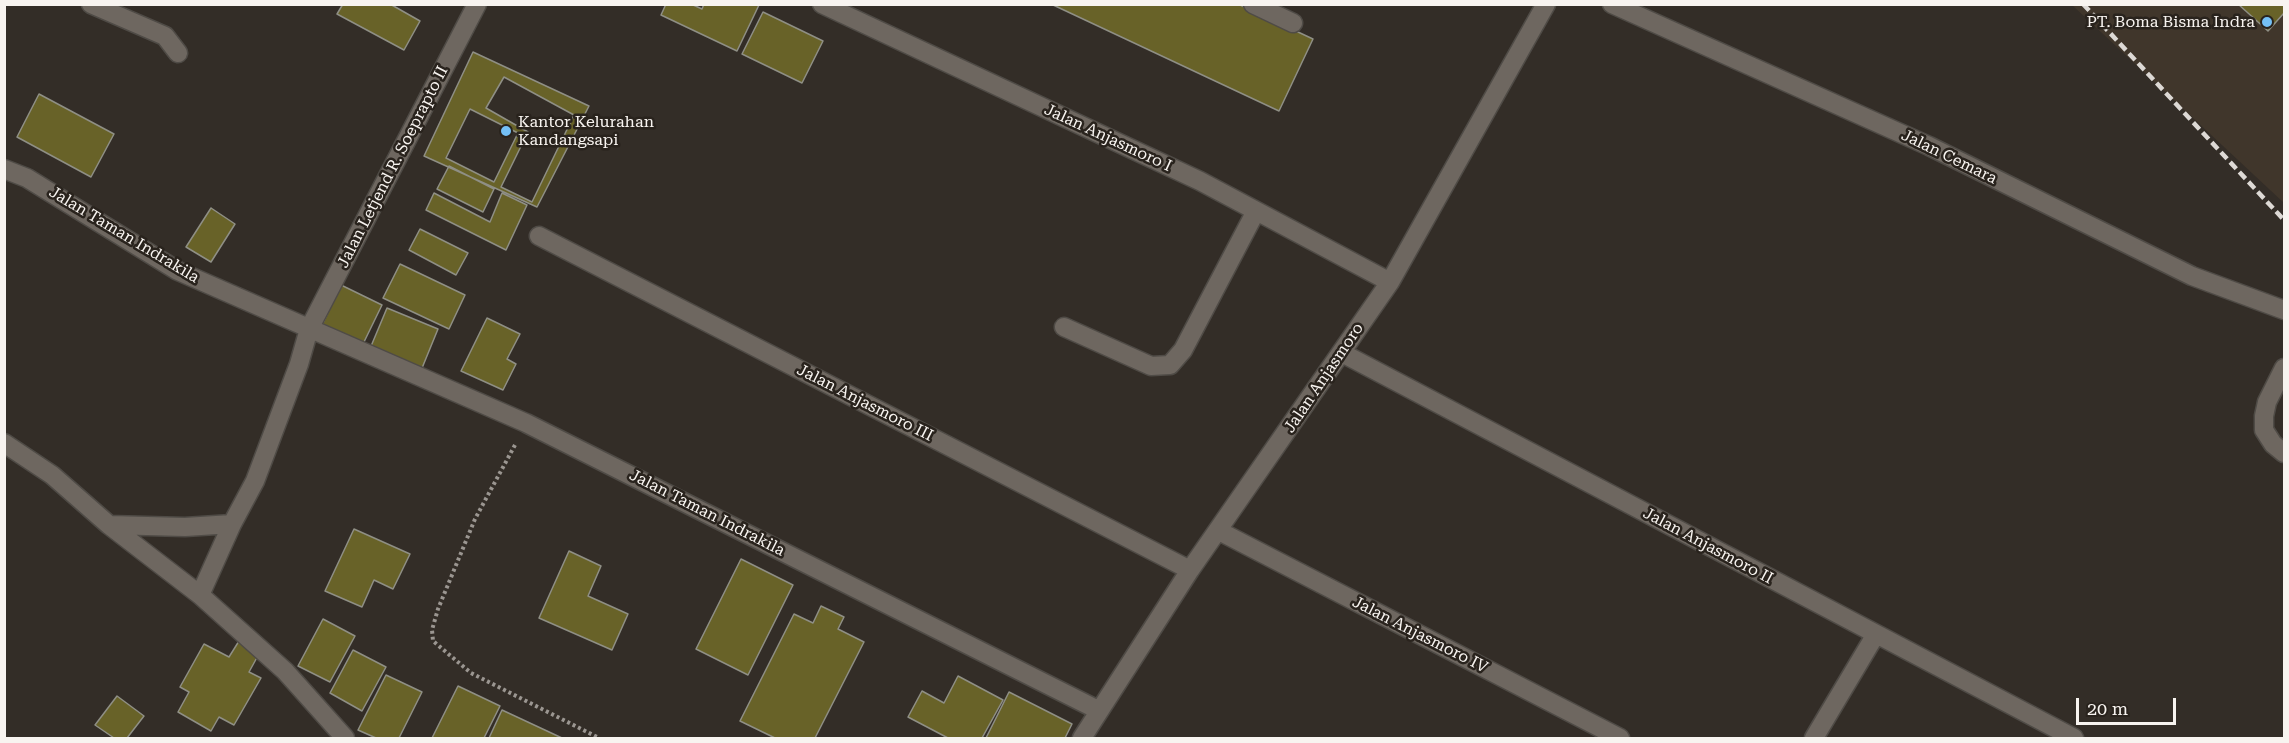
<!DOCTYPE html>
<html>
<head>
<meta charset="utf-8">
<style>
	body { margin:0 }
	#map { position:relative; width:2289px; height:743px; overflow:hidden; background:#332d27; font-family:"Roboto Serif",serif }
	canvas { display:block }
	.frame { position:absolute; inset:0; border:6px solid #f8f4f0; pointer-events:none }
	.scale { position:absolute; left:2076px; top:698px; width:100px; height:27px; box-sizing:border-box; border:3px solid #f8f4f0; border-top:0; padding-left:8px; font-size:18px; line-height:21px; white-space:nowrap; color:#f8f4f0; -webkit-text-stroke:4px #29231d; paint-order:stroke }
</style>
</head>
<body>
<div id="map">
<canvas width="2289" height="743"></canvas>
<div class="frame"></div>
<div class="scale">20 m</div>
</div>
<script>
const g = document.querySelector('canvas').getContext('2d');
g.lineJoin = 'round';
function fill(path, color) { g.fillStyle = color; g.fill(path, 'evenodd'); }
const toPath = rows => new Path2D(rows.map(r => 'M' + r).join(''));
function trace(path, color, width, dash) { g.strokeStyle = color; g.lineWidth = width; g.lineCap = dash ? 'butt' : 'round'; g.setLineDash(dash || []); g.stroke(path); }
function write(font, color, halo, rows, align = 'center') {
  g.font = font + ' "Roboto Serif",serif'; g.lineWidth = 5; g.setLineDash([]); g.textBaseline = 'middle'; g.strokeStyle = halo; g.fillStyle = color; for (const [text, x, y, turn = 0] of rows) {
    g.save(); g.translate(x, y); g.rotate((+turn || 0) * Math.PI / 180); g.textAlign = isNaN(turn) ? turn : align; if (halo) g.strokeText(text, 0, 0); g.fillText(text, 0, 0); g.restore();
  }
}
fill(toPath([
	[2072,5,2284,5,2284,203]
]), '#40362b');
const building = toPath([
	[343,4,390,4,420,21,404,50,337,14,343,4],
	[666,4,691,4,702,9,704,4,759,5,737,51,661,15,666,4],
	[1051,4,1238,4,1313,39,1279,111,1051,4],
	[2238,4,2284,4,2284,13,2268,31,2238,4],
	[763,12,823,41,802,83,742,54,763,12],
	[473,52,589,106,537,207,424,156,473,52],
	[504,77,574,115,532,202,501,187,528,132,486,108,504,77],
	[39,94,114,134,91,177,17,137,39,94],
	[470,109,518,133,494,182,446,158,470,109],
	[449,166,494,189,483,212,437,189,449,166],
	[434,193,490,222,502,193,527,205,506,250,426,210,434,193],
	[211,208,235,224,211,262,186,247,211,208],
	[420,229,468,253,456,275,409,250,420,229],
	[400,264,465,295,449,329,383,298,400,264],
	[341,285,382,305,363,344,322,325,341,285],
	[387,308,438,329,420,373,369,351,387,308],
	[487,318,520,334,507,359,516,364,503,390,461,371,487,318],
	[354,529,410,554,393,589,374,580,362,607,325,591,354,529],
	[569,551,601,566,588,596,628,614,612,650,539,618,569,551],
	[741,559,793,585,748,675,696,649,741,559],
	[821,606,844,617,838,629,864,642,815,738,775,738,740,721,794,614,813,623,821,606],
	[323,619,355,636,330,682,298,666,323,619],
	[239,641,260,652,249,672,261,678,234,725,219,717,211,731,178,712,189,692,180,687,204,644,229,657,239,641],
	[353,650,386,667,362,711,330,693,353,650],
	[386,675,422,692,399,738,376,738,358,730,386,675],
	[958,676,1003,700,982,738,948,738,908,717,922,691,944,703,958,676],
	[458,686,500,706,484,738,432,738,458,686],
	[1009,692,1072,724,1065,738,986,738,1009,692],
	[117,696,144,716,127,738,114,738,95,725,117,696],
	[502,710,562,738,489,738,502,710]
]);
fill(building, '#686228');
trace(building, '#8f8f85', 1.5);
const minor = toPath([
	[91,4,165,36,178,53],
	[822,4,1200,181,1390,282],
	[1253,4,1293,23],
	[1612,4,1929,146,2192,276,2284,310],
	[4,169,27,178,178,271,526,423,1098,710],
	[539,236,1190,570],
	[1064,327,1151,366,1170,365,1183,350,1256,211],
	[1342,353,2074,738],
	[2284,368,2267,402,2264,416,2264,430,2273,444,2284,453],
	[4,443,52,475,109,525,200,595,285,671,345,738],
	[109,525,185,527,232,524,255,481,299,364,309,329,477,4],
	[1219,531,1620,738],
	[200,595,232,524],
	[1082,738,1190,570,1390,282,1546,4],
	[1814,738,1876,634]
]);
trace(minor, '#4f4b46', 21);
trace(toPath([
	[515,445,475,519,438,609,432,630,433,641,471,673,599,738]
]), '#9b9691', 4, [3, 3]);
trace(minor, '#6e6760', 18);
trace(toPath([
	[2083,4,2284,220]
]), '#ddd9d5', 4.5, [9, 4.5]);
for (const [x, y, r, color] of [
	[2267,22,6,"#74c0f6"],
	[506,131,6,"#74c0f6"]
]) { const dot = new Path2D(); dot.arc(x, y, r, 0, 2 * Math.PI); g.fillStyle = color; g.fill(dot); trace(dot, '#29231d', 2); }
write('16px', '#f8f4f0', '#29231d', [
	["PT. Boma Bisma Indra",2255,22],
	["Kantor Kelurahan",518,122,"left"],
	["Kandangsapi",518,140,"left"]
], 'right');
write('16px', '#f8f4f0', '#29231d', [
	["Jalan Anjasmoro I",1108,138,25],
	["Jalan Cemara",1949,157,26],
	["Jalan Letjend R. Soeprapto II",393,167,-63],
	["Jalan Taman Indrakila",124,235,31],
	["Jalan Anjasmoro",1324,378,-56],
	["Jalan Anjasmoro III",865,403,27],
	["Jalan Taman Indrakila",707,513,27],
	["Jalan Anjasmoro II",1708,546,28],
	["Jalan Anjasmoro IV",1420,635,27]
]);
</script>
</body>
</html>
